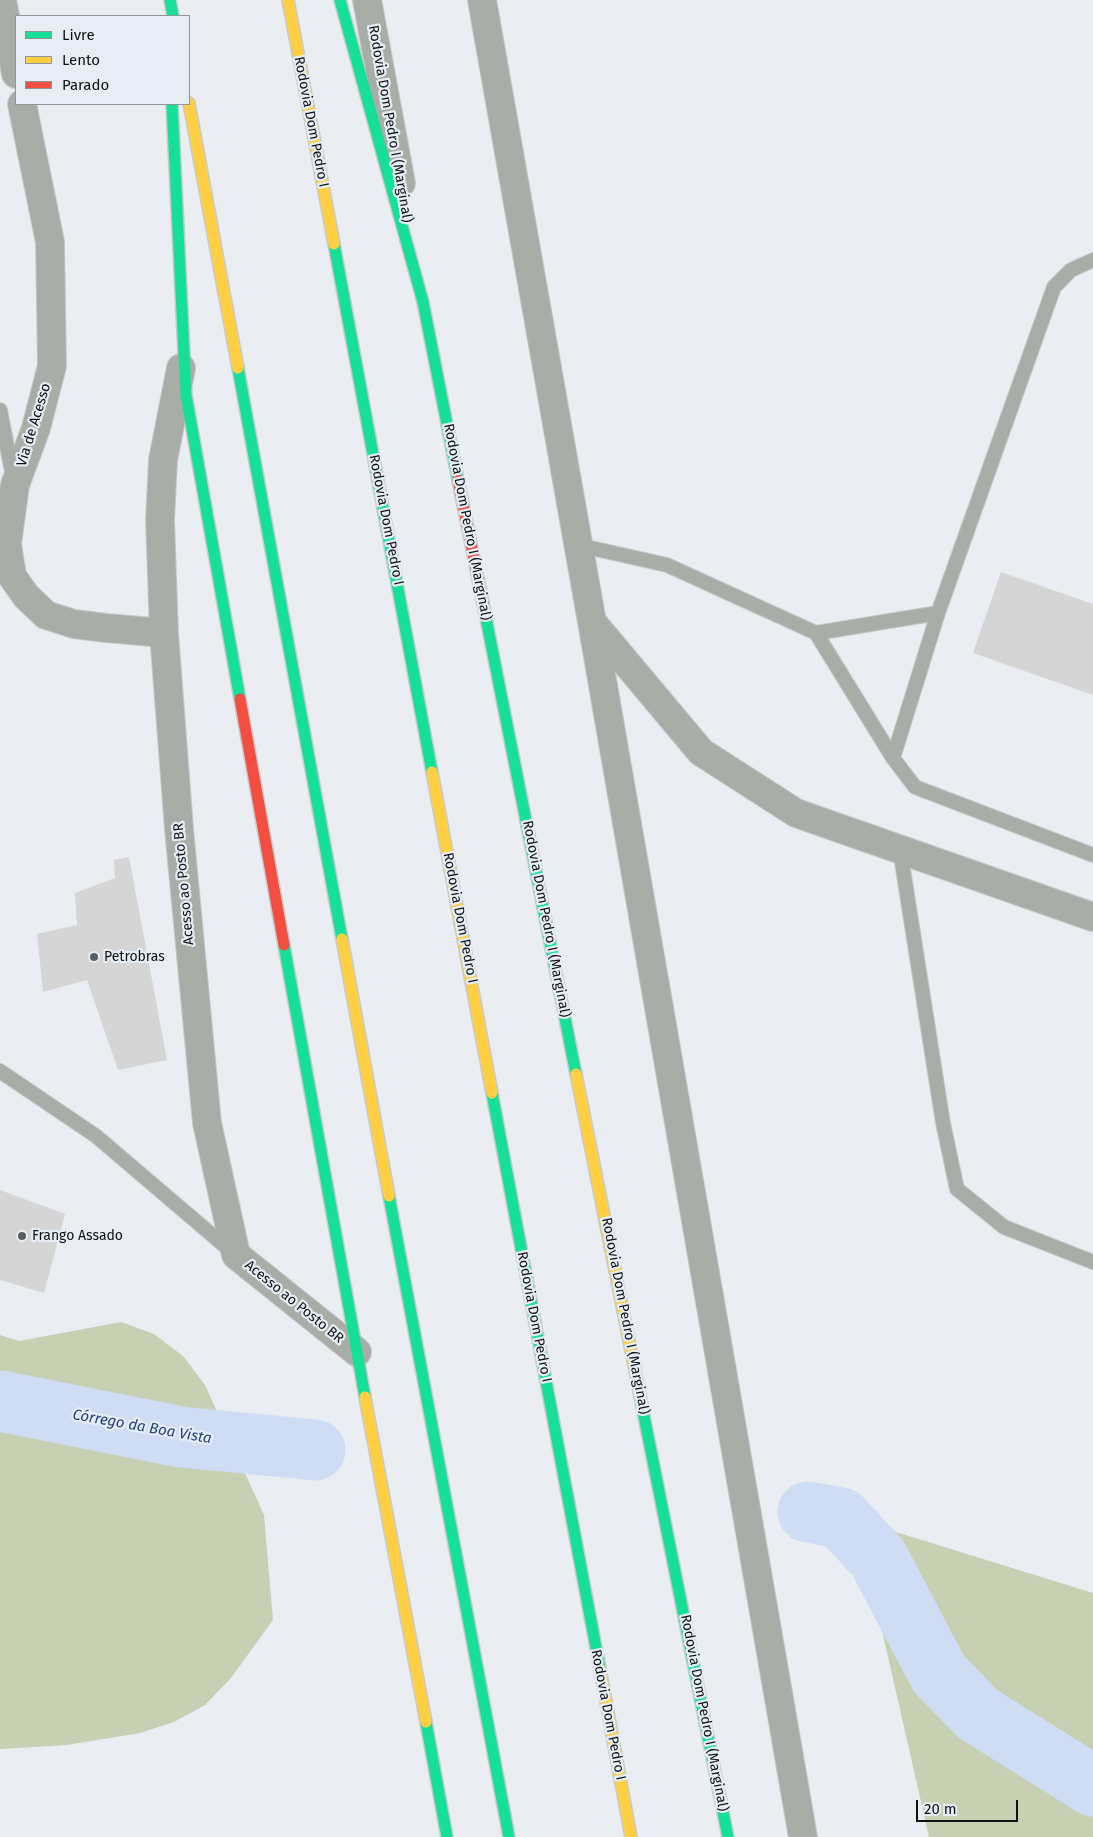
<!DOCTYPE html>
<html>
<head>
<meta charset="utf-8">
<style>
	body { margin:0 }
	#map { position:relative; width:1093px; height:1837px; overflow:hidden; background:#eaedf2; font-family:"Fira Sans",sans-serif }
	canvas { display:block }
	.legend { position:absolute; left:15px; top:15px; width:175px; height:90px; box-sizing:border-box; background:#e6edf5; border:1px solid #90959b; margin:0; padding:6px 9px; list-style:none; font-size:15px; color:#0e1113 }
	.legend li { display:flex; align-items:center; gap:10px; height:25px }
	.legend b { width:25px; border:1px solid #90959b }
	.scale { position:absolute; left:916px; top:1800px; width:102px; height:22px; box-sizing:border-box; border:2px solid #0e1113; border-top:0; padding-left:6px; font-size:15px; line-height:18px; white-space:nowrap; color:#0e1113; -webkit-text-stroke:4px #e6edf5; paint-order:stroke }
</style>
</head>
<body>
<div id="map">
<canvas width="1093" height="1837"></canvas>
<ul class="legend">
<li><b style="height:6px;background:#16e098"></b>Livre</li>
<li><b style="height:6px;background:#ffcf43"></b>Lento</li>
<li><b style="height:6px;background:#f24e42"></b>Parado</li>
</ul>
<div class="scale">20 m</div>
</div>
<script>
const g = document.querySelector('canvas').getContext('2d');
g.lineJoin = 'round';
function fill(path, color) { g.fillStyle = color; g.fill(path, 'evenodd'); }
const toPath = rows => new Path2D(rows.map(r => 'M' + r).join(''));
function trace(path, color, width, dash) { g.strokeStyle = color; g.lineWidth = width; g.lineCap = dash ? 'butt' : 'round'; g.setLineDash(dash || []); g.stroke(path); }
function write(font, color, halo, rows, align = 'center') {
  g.font = font + ' "Fira Sans",sans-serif'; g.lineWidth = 4.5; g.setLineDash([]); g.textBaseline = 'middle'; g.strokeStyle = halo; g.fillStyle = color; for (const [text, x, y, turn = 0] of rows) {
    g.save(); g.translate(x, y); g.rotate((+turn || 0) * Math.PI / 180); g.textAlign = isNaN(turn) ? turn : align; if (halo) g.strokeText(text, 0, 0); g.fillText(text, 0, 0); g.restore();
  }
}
fill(toPath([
	[121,1322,154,1334,183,1356,205,1385,264,1515,273,1620,231,1678,205,1705,174,1722,140,1733,67,1745,0,1749,0,1335,19,1341],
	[857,1520,1093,1593,1093,1837,929,1837]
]), '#c7d0b2');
trace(toPath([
	[0,1401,181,1437,315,1450],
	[808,1512,841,1518,878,1558,939,1674,978,1714,1093,1786]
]), '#cedcf4', 61);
fill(toPath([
	[1001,572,1093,604,1093,695,973,653],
	[129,857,167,1060,118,1070,87,980,43,992,37,934,77,925,75,893,115,878,114,860],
	[0,1190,65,1214,44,1293,0,1280]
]), '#d5d5d6');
const lane = toPath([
	[1093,260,1071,270,1054,287,938,613,893,758,915,787,1093,855],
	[0,410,13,477],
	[578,545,667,565,816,633,938,613],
	[816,633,893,758],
	[900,850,943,1123,957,1189,1004,1227,1093,1262],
	[0,1071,96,1136,232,1252]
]);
const street = toPath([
	[2,0,16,74],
	[367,0,401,183],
	[482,0,592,622,701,752,796,813,1093,917],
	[22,104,50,242,52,366,36,428,15,485,7,544,12,576,26,596,46,615,74,624,106,628,164,633],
	[181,368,163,460,160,520,164,633,179,829,207,1123,236,1255,357,1352],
	[592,622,803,1837]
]);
const fast = toPath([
	[170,0,173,16],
	[340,0,423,302,458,480],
	[172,104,186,395,240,699],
	[334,244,432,772],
	[238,368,342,939],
	[483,603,576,1074],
	[284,945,365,1397],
	[492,1093,600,1669],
	[389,1196,509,1837],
	[640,1396,728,1837],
	[426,1722,447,1837]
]);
const slow = toPath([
	[288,0,334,244],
	[189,103,238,368],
	[432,772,492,1093],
	[342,939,389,1196],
	[576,1074,640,1396],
	[365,1397,426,1722],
	[600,1669,631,1837]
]);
const jam = toPath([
	[458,480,483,603],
	[240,699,284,945]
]);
trace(lane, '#c8cacd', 16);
trace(street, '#c8cacd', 30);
trace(fast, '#c8cacd', 14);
trace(slow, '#c8cacd', 14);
trace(jam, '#c8cacd', 14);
trace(lane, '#a9ada7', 14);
trace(street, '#a9ada7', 28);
trace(fast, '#16e098', 11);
trace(slow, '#ffcf43', 11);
trace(jam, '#f24e42', 11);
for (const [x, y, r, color] of [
	[94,957,5,"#5b5e61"],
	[22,1236,5,"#5b5e61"]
]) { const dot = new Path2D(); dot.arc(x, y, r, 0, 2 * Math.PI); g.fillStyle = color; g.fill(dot); trace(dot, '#e6edf5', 2); }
write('14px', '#0e1113', '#e6edf5', [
	["Rodovia Dom Pedro I",311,122,79],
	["Rodovia Dom Pedro I (Marginal)",390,124,80],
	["Via de Acesso",34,425,-73],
	["Rodovia Dom Pedro I",386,520,79],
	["Rodovia Dom Pedro I (Marginal)",467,522,79],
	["Acesso ao Posto BR",184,884,-95],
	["Rodovia Dom Pedro I",460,918,79],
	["Rodovia Dom Pedro I (Marginal)",546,919,79],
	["Acesso ao Posto BR",294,1302,39],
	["Rodovia Dom Pedro I (Marginal)",625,1316,79],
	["Rodovia Dom Pedro I",534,1317,79],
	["Rodovia Dom Pedro I (Marginal)",704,1713,79],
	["Rodovia Dom Pedro I",608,1715,79]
]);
write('14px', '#0e1113', '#e6edf5', [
	["Petrobras",104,957],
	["Frango Assado",32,1236]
], 'left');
write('italic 15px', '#1f3f7e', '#e6edf5', [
	["Córrego da Boa Vista",142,1427,10]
]);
</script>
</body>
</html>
